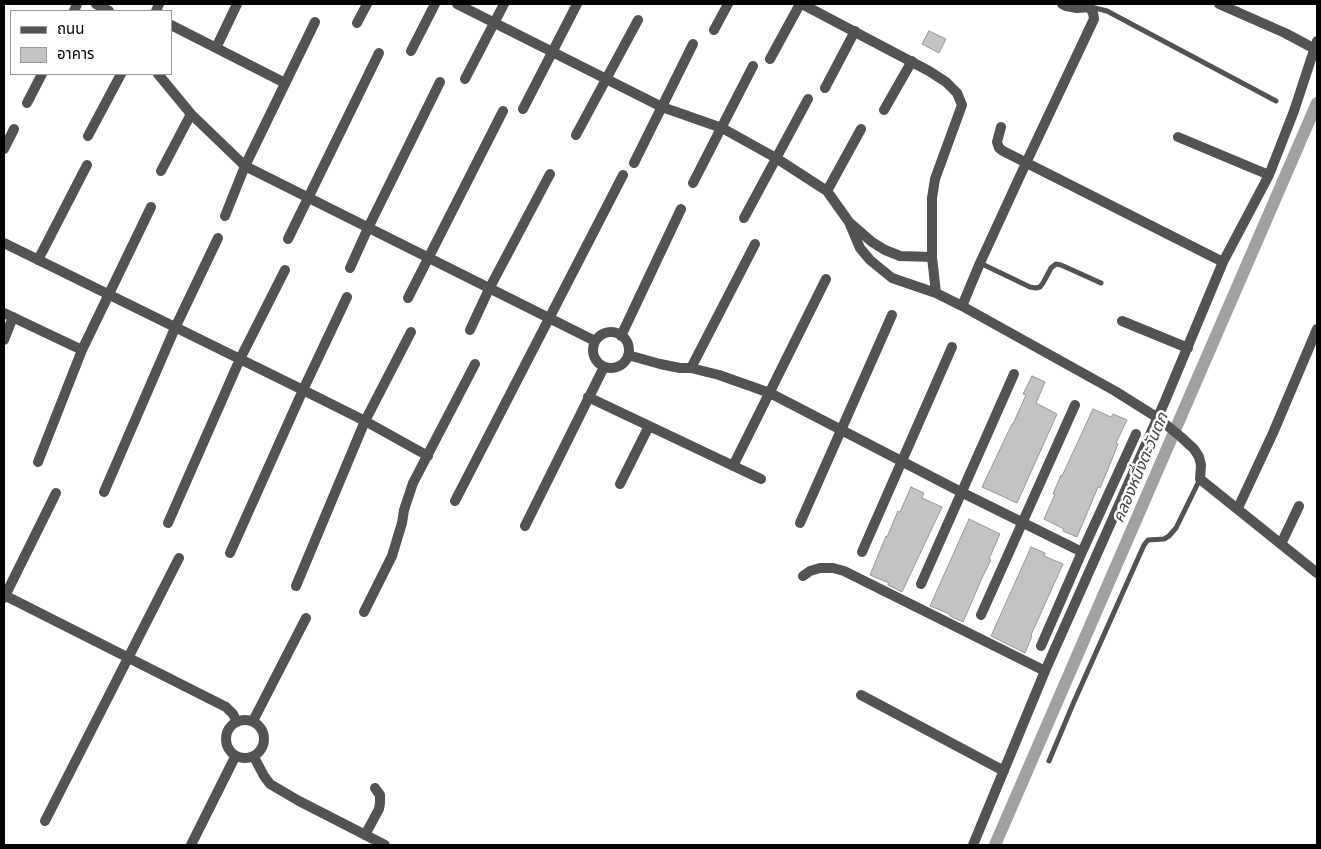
<!DOCTYPE html>
<html>
<head>
<meta charset="utf-8">
<style>
	body { margin:0 }
	#map { position:relative; width:1321px; height:849px; overflow:hidden; background:#fff; font-family:Helvetica,"Noto Sans Thai",sans-serif }
	canvas { display:block }
	.frame { position:absolute; inset:0; border:5px solid #000; pointer-events:none }
	.legend { position:absolute; left:10px; top:10px; width:162px; height:65px; box-sizing:border-box; background:#fff; border:1px solid #999; margin:0; padding:6px 9px; list-style:none; font-size:15px; color:#000 }
	.legend li { display:flex; align-items:center; gap:10px; height:25px }
	.legend b { width:25px; border:1px solid #999 }
</style>
</head>
<body>
<div id="map">
<canvas width="1321" height="849"></canvas>
<div class="frame"></div>
<ul class="legend">
<li><b style="height:6px;background:#535353"></b>ถนน</li>
<li><b style="height:14px;background:#c3c3c3"></b>อาคาร</li>
</ul>
</div>
<script>
const g = document.querySelector('canvas').getContext('2d');
g.lineJoin = 'round';
const toPath = rows => new Path2D(rows.map(r => 'M' + r).join(''));
function trace(path, color, width, dash) { g.strokeStyle = color; g.lineWidth = width; g.lineCap = dash ? 'butt' : 'round'; g.setLineDash(dash || []); g.stroke(path); }
function fill(path, color) { g.fillStyle = color; g.fill(path, 'evenodd'); }
function write(font, color, halo, rows, align = 'center') {
  g.font = font + ' Helvetica,"Noto Sans Thai",sans-serif'; g.lineWidth = 5; g.setLineDash([]); g.textBaseline = 'middle'; g.strokeStyle = halo; g.fillStyle = color; for (const [text, x, y, turn = 0] of rows) {
    g.save(); g.translate(x, y); g.rotate((+turn || 0) * Math.PI / 180); g.textAlign = isNaN(turn) ? turn : align; if (halo) g.strokeText(text, 0, 0); g.fillText(text, 0, 0); g.restore();
  }
}
trace(toPath([
	[995,845,1317,103]
]), '#a1a1a1', 12);
const building = toPath([
	[929,31,946,39,939,53,922,44,929,31],
	[1032,376,1045,382,1036,403,1057,414,1017,503,982,487,1012,424,1013,424,1026,395,1023,394,1032,376],
	[1093,409,1111,417,1113,414,1127,420,1116,443,1118,444,1108,469,1100,488,1098,487,1077,537,1063,531,1064,529,1044,519,1055,494,1053,494,1061,475,1062,476,1093,409],
	[911,487,924,493,922,498,942,507,902,592,888,585,889,583,870,575,886,536,887,537,898,511,900,512,911,487],
	[969,519,1000,534,989,559,991,560,982,578,963,622,950,616,950,614,930,606,969,519],
	[1031,547,1045,553,1044,556,1063,564,1031,635,1032,636,1025,653,991,636,1031,547]
]);
fill(building, '#c3c3c3');
trace(building, '#979797', 1);
trace(toPath([
	[1091,7,1107,11,1276,101],
	[980,263,1030,287,1036,288,1040,287,1043,283,1051,268,1056,264,1061,265,1101,283],
	[1049,761,1073,704,1144,545,1148,540,1164,539,1169,536,1176,528,1200,479]
]), '#535353', 5);
trace(toPath([
	[96,4,109,11],
	[457,4,662,107,722,128,776,158,827,191,849,222,872,242,885,250,900,256,932,257],
	[802,4,929,71,946,82,957,93,962,105,935,179,932,198,932,257,936,293],
	[1062,4,1066,6,1077,8,1090,7],
	[1219,4,1285,33,1315,49],
	[74,11,77,4],
	[156,11,159,4],
	[357,23,367,4],
	[171,25,285,83],
	[714,30,728,4],
	[216,48,237,4],
	[411,51,435,4],
	[770,59,800,4],
	[158,74,191,114,245,166,595,341],
	[465,79,504,4],
	[825,88,855,31],
	[27,103,42,74],
	[523,109,577,4],
	[884,110,912,61],
	[1001,127,997,142,999,148,1003,151,1223,262],
	[576,135,638,20],
	[88,136,121,74],
	[1178,137,1269,175],
	[4,149,14,129],
	[634,163,693,44],
	[161,171,191,114],
	[693,183,753,66],
	[827,191,861,129],
	[225,216,245,166,315,22],
	[744,218,808,99],
	[849,222,860,248,870,260,892,278,936,293,962,306,1115,391,1158,418,1181,437,1194,449,1199,457,1201,465,1200,479,1317,573],
	[288,239,379,53],
	[4,243,303,390,365,421,428,456],
	[38,260,87,165],
	[350,268,368,228,440,82],
	[408,298,503,111],
	[962,306,980,263,1026,163,1094,19,1093,13,1088,4],
	[4,313,82,350],
	[1122,321,1188,348],
	[470,330,489,289,550,174],
	'593 350a18 18 0 1 1 36 0a18 18 0 1 1-36 0Z',
	[621,336,681,209],
	[4,340,13,317],
	[628,355,660,364,680,368,691,368,719,375,770,393,961,492,1082,552],
	[691,368,755,244],
	[588,397,761,479],
	[38,462,82,350,151,207],
	[733,466,826,279],
	[620,484,649,426],
	[104,492,175,328,218,238],
	[455,501,623,175],
	[1238,508,1273,433,1317,329],
	[168,523,240,359,285,270],
	[800,523,892,315],
	[525,526,604,367],
	[1281,544,1299,506],
	[862,552,952,347],
	[230,553,303,390,347,297],
	[803,576,810,571,820,568,833,568,844,571,1045,671],
	[921,584,1014,374],
	[296,586,365,421,411,332],
	[4,595,226,707,233,714,237,722],
	[4,598,56,493],
	[364,612,392,556,402,523,404,510,413,483,475,364],
	[981,615,1075,405],
	[1041,646,1082,552,1136,434],
	[861,695,1004,771],
	'226 739a19 19 0 1 1 38 0a19 19 0 1 1-38 0Z',
	[253,721,306,618],
	[254,757,264,776,270,784,299,801,385,845],
	[45,821,179,558],
	[365,835,379,809,380,803,380,795,375,788],
	[191,845,235,757],
	[973,845,1045,671,1165,401,1223,262,1269,175,1294,111,1317,41]
]), '#535353', 10);
write('italic 16px', '#424242', '#fff', [
	["คลองหนึ่งตะวันตก",1141,468,-67]
]);
</script>
</body>
</html>
